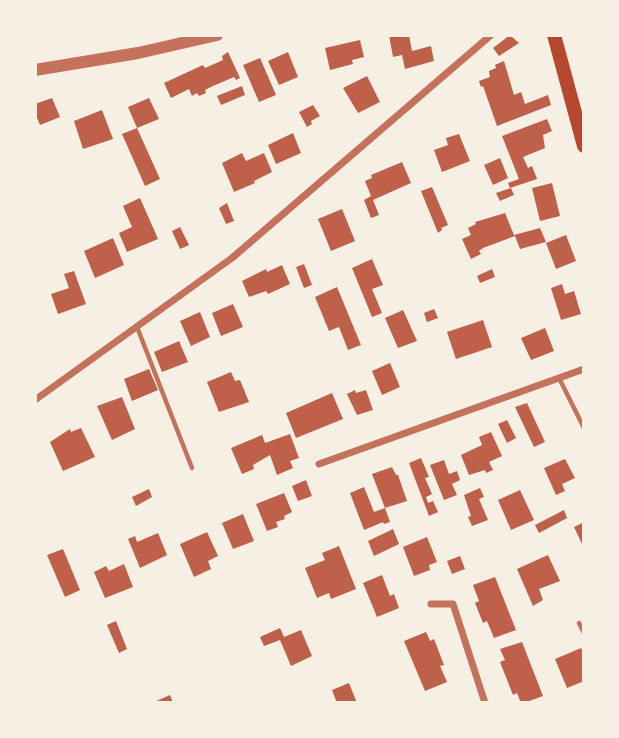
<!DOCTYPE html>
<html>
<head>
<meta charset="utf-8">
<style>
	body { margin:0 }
	#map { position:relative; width:619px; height:738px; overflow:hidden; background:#f6efe4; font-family:Lato,sans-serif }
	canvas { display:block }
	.frame { position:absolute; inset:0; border:37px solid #f6efe4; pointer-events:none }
</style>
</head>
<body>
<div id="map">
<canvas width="619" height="738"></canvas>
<div class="frame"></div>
</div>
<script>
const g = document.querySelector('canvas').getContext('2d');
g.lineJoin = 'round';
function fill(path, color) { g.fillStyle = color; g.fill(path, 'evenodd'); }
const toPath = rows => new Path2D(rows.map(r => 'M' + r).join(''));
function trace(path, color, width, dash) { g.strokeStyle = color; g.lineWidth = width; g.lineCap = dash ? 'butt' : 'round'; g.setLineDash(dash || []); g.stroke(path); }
fill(toPath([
	[389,35,409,35,412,51,431,46,434,61,405,69,402,55,393,57],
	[510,35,519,43,499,56,493,48],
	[360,40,364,57,352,60,353,64,330,70,325,48],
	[228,52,240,78,236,80,234,77,213,86,205,90,206,93,199,96,197,93,192,96,189,89,171,98,164,83,203,65,205,68,223,60,222,56],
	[288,52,298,77,279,85,268,61],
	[260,58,276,95,259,102,243,65],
	[504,61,514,95,521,92,525,104,548,95,551,105,497,126,483,86,481,87,479,81,490,77,489,71,496,68,495,65],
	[367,76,380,102,358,113,343,88],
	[242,86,245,95,221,105,217,96],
	[52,98,60,117,40,125,35,113,35,104],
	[149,98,159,119,137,128,128,107],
	[313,105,320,116,311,121,312,124,307,127,299,112],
	[102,110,113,139,83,149,74,121],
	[547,119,552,131,543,135,545,148,523,157,528,168,532,166,537,179,510,188,508,183,519,179,502,136],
	[137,128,160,179,145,186,122,134],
	[293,133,301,153,276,164,268,145],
	[459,134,470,161,442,172,434,150,448,145,446,138],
	[242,153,246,161,264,153,272,172,254,181,255,183,234,192,222,163],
	[500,158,508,178,493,185,484,165],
	[402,162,411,183,373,200,379,215,371,218,364,200,371,196,365,181,372,178,371,175],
	[552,183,560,216,540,221,532,188],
	[432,187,448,225,441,228,442,230,438,233,421,191],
	[511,188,514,195,500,201,496,193],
	[140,198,158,239,127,252,119,233,132,227,123,206],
	[227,203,234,221,226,224,219,208],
	[342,209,355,241,331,251,318,219],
	[505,213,514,235,540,228,546,242,520,249,515,236,483,248,479,251,481,254,471,259,462,239,471,235,468,228,476,224,475,222],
	[180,227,189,245,180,249,172,231],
	[566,235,576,261,556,269,546,243],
	[113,238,124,265,95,278,84,251],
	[372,259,383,285,372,289,382,313,372,317,352,268],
	[304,264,312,285,304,288,296,267],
	[282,265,290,284,268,294,266,291,249,297,242,281,266,269,267,272],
	[492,269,495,277,480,283,477,276],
	[74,271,86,304,58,314,51,294,69,288,64,274],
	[562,284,565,294,574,291,581,314,561,320,551,288],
	[337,287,361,345,348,350,339,327,329,331,315,297],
	[233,304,243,327,221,336,212,313],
	[434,309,438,318,427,322,424,313],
	[403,310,417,341,398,348,385,318],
	[200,312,210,337,191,346,180,321],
	[483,320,492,347,456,359,447,332],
	[545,328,554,351,531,360,521,338],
	[179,341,188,362,162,372,154,352],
	[390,363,400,387,382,395,372,371],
	[149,369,158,390,132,401,124,379],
	[231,372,235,381,240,380,249,402,219,412,207,382],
	[355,390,356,393,366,390,373,410,357,415,347,394],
	[332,393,343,419,296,438,286,413],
	[122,397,135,429,112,440,97,406],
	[527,403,545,442,534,447,515,407],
	[507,420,516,438,507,443,498,424],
	[81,428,95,457,63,471,50,442,70,429,71,432],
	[491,432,502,456,489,462,493,470,486,473,485,470,469,475,461,455,482,445,479,437],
	[290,434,299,458,290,461,293,468,277,475,270,455,253,465,254,469,242,474,231,448,262,435,265,443],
	[421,458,429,477,425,478,432,494,426,497,428,503,433,501,438,512,429,516,409,463],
	[565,459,575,478,562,484,565,491,556,495,544,468],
	[444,460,449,474,457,471,460,480,452,484,457,495,444,500,430,465],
	[392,467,396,475,398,475,407,501,385,508,372,474],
	[306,480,312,496,298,501,292,486],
	[364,487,374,512,385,508,390,522,384,524,383,522,364,530,350,493],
	[480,488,484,497,479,499,488,520,472,526,468,517,471,516,464,495],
	[149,489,152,497,136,506,132,497],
	[520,490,534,520,511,530,498,500],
	[284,493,292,512,284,516,285,519,276,522,278,527,267,531,256,504],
	[564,510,567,518,539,533,535,525],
	[243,514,254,541,233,549,222,523],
	[584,522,584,548,574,527],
	[393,529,399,544,374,556,368,541],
	[207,532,218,556,208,561,211,569,194,577,180,544],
	[158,533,167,555,140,568,128,539,135,536,137,542],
	[427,537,437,562,429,565,430,570,414,576,403,547],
	[339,546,356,589,331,599,329,593,317,598,305,568,325,560,322,553],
	[63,549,80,590,65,597,47,555],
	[548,555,560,581,539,589,543,600,533,606,517,569],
	[460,556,465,569,452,574,447,561],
	[124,564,133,587,105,598,94,572,106,566,109,571],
	[382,575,390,596,394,594,399,608,377,617,363,583],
	[495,577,516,630,494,638,487,621,483,623,475,603,479,601,473,585],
	[116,621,127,649,119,653,107,625],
	[280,628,284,637,301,630,312,656,291,666,280,640,264,646,260,637],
	[426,632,430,641,434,639,444,665,440,666,447,682,425,691,404,641],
	[522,642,543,696,524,703,521,703,517,693,513,695,500,662,505,660,500,649],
	[581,648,584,655,584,681,567,688,555,659],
	[349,683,357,703,337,703,332,690],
	[170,695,173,703,152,703]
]), '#bf614a');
trace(toPath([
	[137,327,192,468],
	[559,378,584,428],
	[579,623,584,633]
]), '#c5725c', 4.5);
trace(toPath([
	[35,400,232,258,491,35],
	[319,464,584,369],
	[431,604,453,604,485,703]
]), '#c5725c', 7);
trace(toPath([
	[35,70,138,53,217,35]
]), '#c5725c', 12);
trace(toPath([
	[554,35,584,146]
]), '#b5482f', 14);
</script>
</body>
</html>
